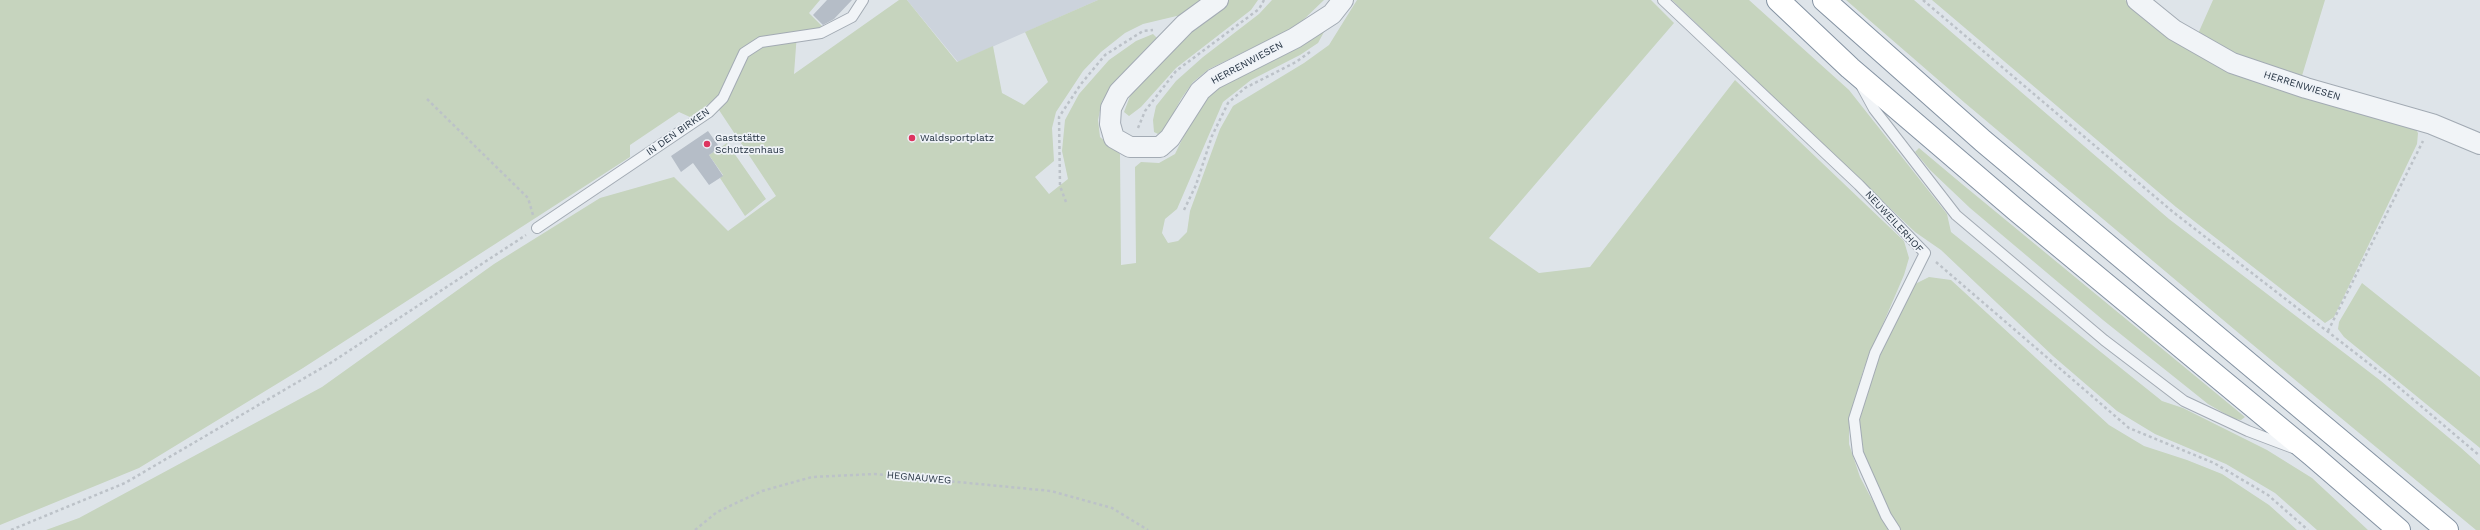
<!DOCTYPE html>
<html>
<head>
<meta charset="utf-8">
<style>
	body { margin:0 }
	canvas { display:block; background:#dee4e9 }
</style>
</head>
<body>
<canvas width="2480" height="530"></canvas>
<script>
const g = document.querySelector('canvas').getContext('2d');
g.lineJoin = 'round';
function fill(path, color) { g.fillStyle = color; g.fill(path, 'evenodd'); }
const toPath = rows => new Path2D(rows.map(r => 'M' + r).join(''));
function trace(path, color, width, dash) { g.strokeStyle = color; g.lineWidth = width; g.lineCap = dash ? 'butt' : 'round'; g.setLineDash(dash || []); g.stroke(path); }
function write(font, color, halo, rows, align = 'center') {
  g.font = font + ' "Work Sans",sans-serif'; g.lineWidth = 3.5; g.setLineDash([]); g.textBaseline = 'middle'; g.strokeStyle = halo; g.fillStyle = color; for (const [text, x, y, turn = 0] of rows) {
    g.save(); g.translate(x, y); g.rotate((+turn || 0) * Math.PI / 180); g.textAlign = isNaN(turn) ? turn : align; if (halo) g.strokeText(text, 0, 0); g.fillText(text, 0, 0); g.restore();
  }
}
fill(toPath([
	[907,0,1098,0,958,62]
]), '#ccd3dc');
fill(toPath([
	[0,0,820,0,809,13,824,28,797,33,794,74,899,0,907,0,957,62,993,46,1002,93,1024,105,1048,82,1025,32,1098,0,1206,0,1185,14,1143,24,1125,33,1101,52,1083,71,1056,112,1052,128,1054,161,1035,177,1049,194,1068,179,1062,151,1065,120,1079,94,1109,60,1136,41,1153,34,1157,38,1135,60,1102,101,1098,120,1100,137,1120,154,1121,265,1136,263,1135,167,1141,162,1159,163,1175,154,1193,117,1209,93,1321,29,1324,32,1318,43,1300,55,1251,80,1223,102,1177,209,1165,219,1162,233,1168,243,1178,241,1187,232,1190,211,1220,129,1233,106,1304,63,1329,45,1357,0,1651,0,1674,23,1489,238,1539,273,1590,267,1735,80,1904,241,1909,258,1904,275,1864,368,1849,418,1849,444,1860,477,1888,530,46,530,79,518,322,387,494,264,600,198,674,177,728,231,776,196,713,101,690,117,679,112,630,145,630,157,303,368,139,468,0,525],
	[1229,0,1258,0,1251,10,1176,68,1141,107,1129,116,1124,112,1130,96,1156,60],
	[1272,0,1324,0,1297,26,1209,69,1193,82,1181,99,1165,129,1158,134,1154,132,1153,120,1156,106,1176,81,1203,57,1259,14],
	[1672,0,1749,0,1849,90,1947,214,1951,232,2162,401,2183,408,2267,450,2312,478,2368,530,2317,530,2275,493,2226,464,2155,434,2117,411,2053,356,1941,250,1915,232],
	[1846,0,1914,0,2169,219,2381,381,2460,447,2480,465,2480,530,2476,530,2241,335,1965,103],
	[1932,0,2125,0,2177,36,2412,124,2418,133,2417,144,2334,317,2325,323,2176,207],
	[2213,0,2325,0,2301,79,2244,60,2197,36],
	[727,143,766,199,745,216,720,178,723,175,709,155],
	[1919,148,1962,184,2245,417,2241,420,2234,419,2208,404,2103,320,1970,208,1930,170,1915,152],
	[1929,277,1951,280,2109,425,2144,446,2187,460,2222,474,2269,505,2297,530,1901,530,1887,511,1861,450,1857,418,1872,369,1915,284],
	[2362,283,2480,377,2480,448,2344,337,2338,329,2339,322]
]), '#c6d4be');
fill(toPath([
	[827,0,852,0,834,19,823,25,813,15],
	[708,131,720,148,709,155,723,176,709,185,693,163,681,172,671,156]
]), '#b5bdc7');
const lane = toPath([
	[1663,0,1859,185,1925,253,1875,353,1854,419,1858,453,1886,516,1895,530],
	[1862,87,1874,109,1956,215,2104,340,2184,401,2248,431,2293,448],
	[537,228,709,112,723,98,744,53,761,42,821,33,852,17,863,0]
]);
const street = toPath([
	[1218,0,1185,24,1119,92,1111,108,1110,124,1114,138,1130,147,1160,147,1170,138,1200,91,1214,79,1295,38,1332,14,1343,0],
	[2137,0,2174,30,2232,63,2306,88,2432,124,2480,144]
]);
const highway = toPath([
	[1778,0,1850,68,2016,210,2312,455,2399,530],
	[1824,0,1983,141,2447,530]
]);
trace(lane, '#a3abb4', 12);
trace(street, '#a3abb4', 22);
trace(highway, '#8492a2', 24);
trace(toPath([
	[1923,0,2173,212,2389,379,2480,456],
	[427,99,528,198,533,215],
	[1138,128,1145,111,1176,71,1259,9,1264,0],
	[1066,202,1060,186,1059,117,1081,84,1105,55,1143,31,1153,30],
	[1184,210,1196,185,1212,136,1228,103,1245,88,1296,62,1310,52],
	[1936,262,2129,428,2214,463,2268,495,2308,530],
	[2328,331,2423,141],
	[11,530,125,483,332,362,526,235],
	[695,530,717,512,762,491,812,477,875,474,1051,491,1112,508,1148,530]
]), '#bcc2c8', 2.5, [3, 3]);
trace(lane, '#f1f4f7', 10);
trace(street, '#f1f4f7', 20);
trace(highway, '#fff', 22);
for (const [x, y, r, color] of [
	[912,138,4,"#dd345e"],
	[707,144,4,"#dd345e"]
]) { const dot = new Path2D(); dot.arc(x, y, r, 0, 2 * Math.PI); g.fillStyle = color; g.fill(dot); trace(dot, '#eef2f7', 1.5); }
write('10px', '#253342', '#eef2f7', [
	["HERRENWIESEN",1247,63,-28],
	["HERRENWIESEN",2302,86,17],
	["IN DEN BIRKEN",678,132,-35],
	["NEUWEILERHOF",1894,222,47],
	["HEGNAUWEG",919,478,5]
]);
write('10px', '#253342', '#eef2f7', [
	["Gaststätte",715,138],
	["Schützenhaus",715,150],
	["Waldsportplatz",920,138]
], 'left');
</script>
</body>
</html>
